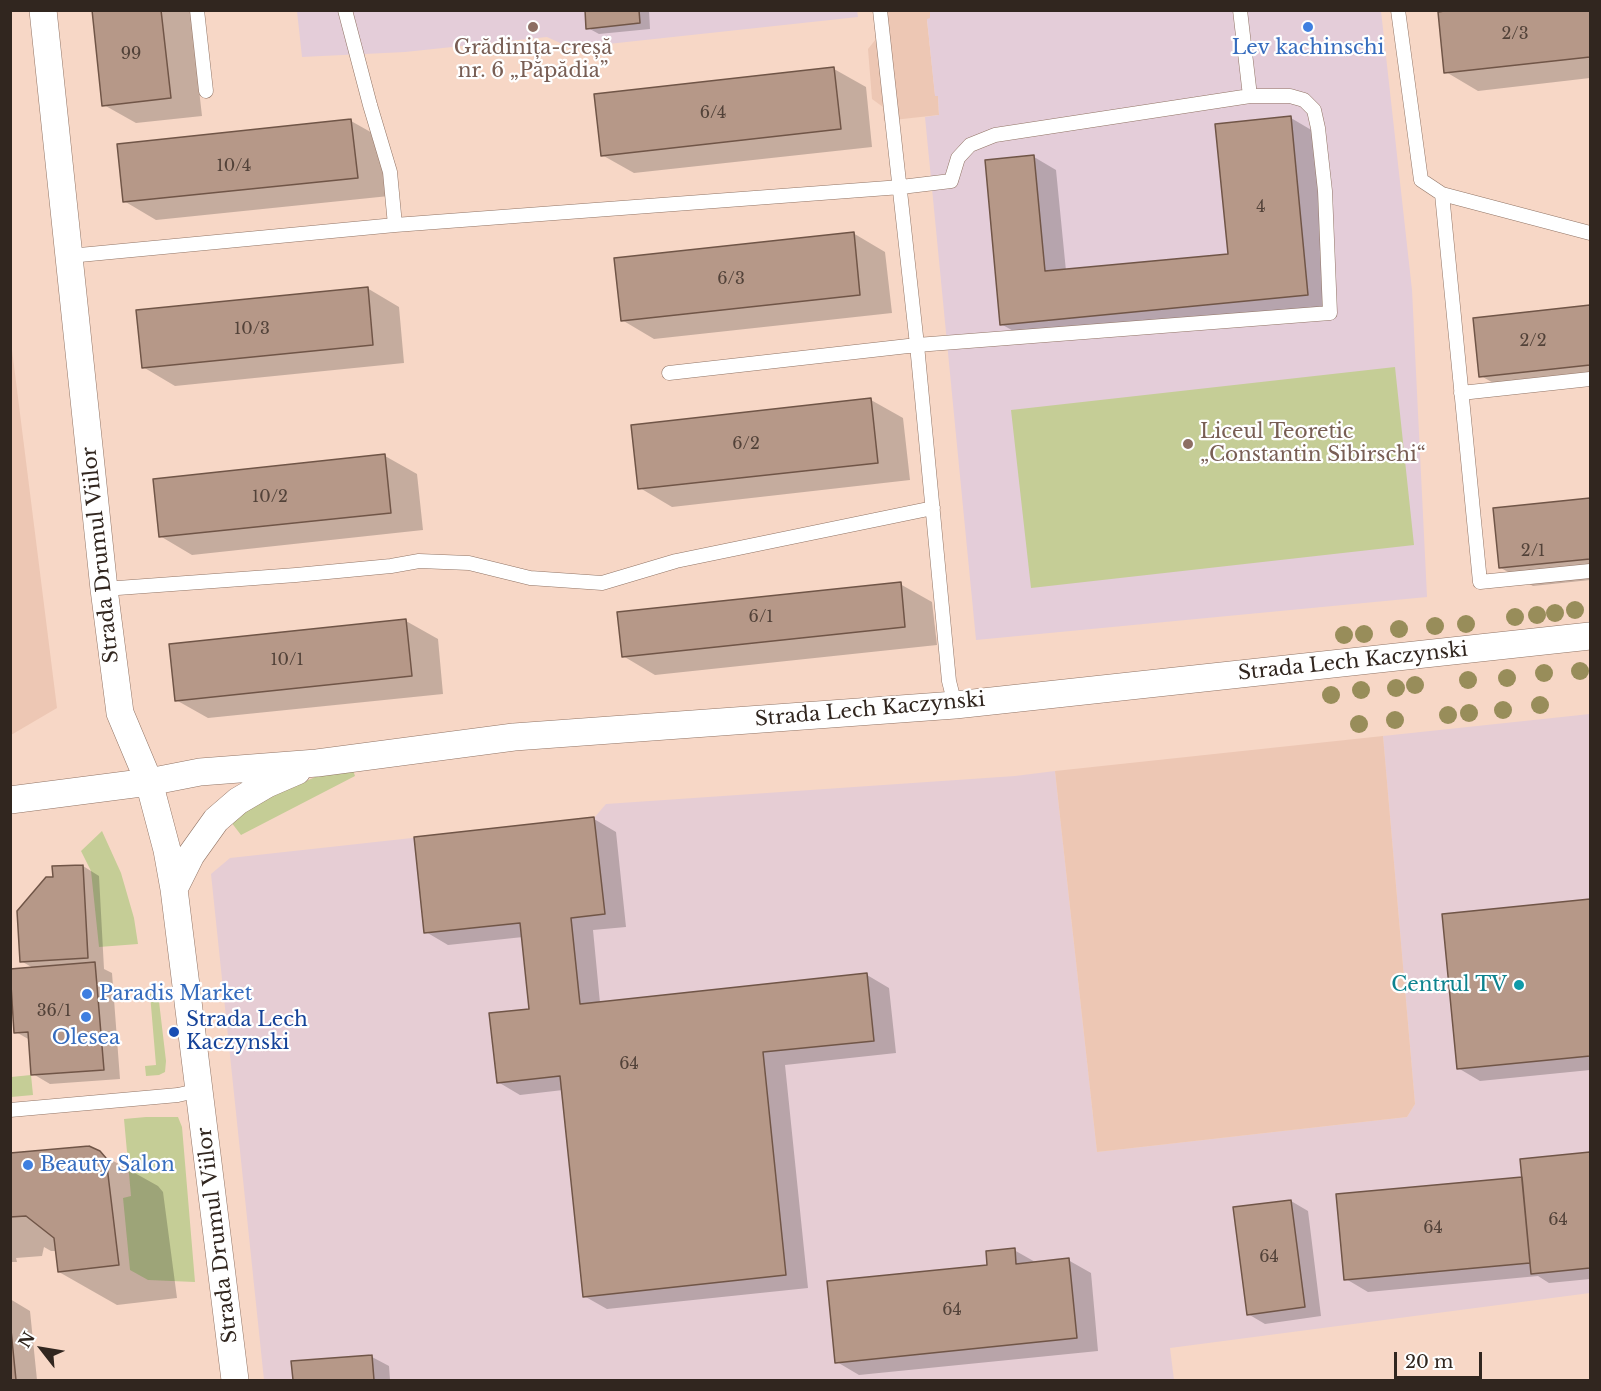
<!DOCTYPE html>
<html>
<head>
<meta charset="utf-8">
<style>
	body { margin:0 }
	#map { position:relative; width:1601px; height:1391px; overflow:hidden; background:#f7d7c6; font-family:"Libre Baskerville",serif }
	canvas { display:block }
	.frame { position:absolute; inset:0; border:12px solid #31261f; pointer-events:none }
	.north { position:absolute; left:12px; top:1319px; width:60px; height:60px; -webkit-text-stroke:4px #fff; paint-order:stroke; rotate:301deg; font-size:16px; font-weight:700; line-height:24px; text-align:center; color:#31261f }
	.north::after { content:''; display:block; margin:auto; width:21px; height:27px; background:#31261f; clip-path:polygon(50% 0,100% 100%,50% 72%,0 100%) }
	.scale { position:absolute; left:1394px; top:1352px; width:88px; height:27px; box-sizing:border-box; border:3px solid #31261f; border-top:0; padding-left:8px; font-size:18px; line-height:21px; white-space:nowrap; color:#31261f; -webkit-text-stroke:4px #fff; paint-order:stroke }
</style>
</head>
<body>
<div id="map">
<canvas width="1601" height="1391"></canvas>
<div class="frame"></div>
<div class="north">N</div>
<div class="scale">20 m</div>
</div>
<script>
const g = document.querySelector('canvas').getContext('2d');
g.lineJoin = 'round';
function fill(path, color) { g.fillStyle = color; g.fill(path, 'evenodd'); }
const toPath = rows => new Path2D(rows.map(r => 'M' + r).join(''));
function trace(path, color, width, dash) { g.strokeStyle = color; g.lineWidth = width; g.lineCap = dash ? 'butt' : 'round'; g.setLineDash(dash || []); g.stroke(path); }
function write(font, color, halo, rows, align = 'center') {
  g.font = font + ' "Libre Baskerville",serif'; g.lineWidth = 4.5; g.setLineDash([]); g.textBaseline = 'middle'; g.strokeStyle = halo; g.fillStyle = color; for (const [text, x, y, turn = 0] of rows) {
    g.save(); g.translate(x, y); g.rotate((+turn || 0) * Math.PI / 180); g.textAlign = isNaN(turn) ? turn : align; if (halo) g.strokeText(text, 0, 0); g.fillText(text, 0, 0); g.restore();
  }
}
fill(toPath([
	[1590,714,1590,1293,1170,1348,1174,1380,264,1380,211,874,230,858,594,818,606,804,1015,776,1055,771,1097,1152,1407,1117,1415,1104,1383,736]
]), '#e6cdd4');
fill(toPath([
	[873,11,930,11,930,19,927,20,935,95,938,96,939,115,884,121,883,107,872,99,868,49,876,39],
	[11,342,57,708,11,735,10,735],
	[1383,736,1415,1104,1407,1117,1097,1152,1055,771]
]), '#edc7b4');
fill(toPath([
	[857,10,858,17,571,48,547,37,405,52,302,57,297,11],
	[930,11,1381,11,1412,290,1427,597,976,640,925,117,939,115,938,96,935,96,927,19,930,18]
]), '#e4cdd9');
fill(toPath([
	[1395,367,1414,545,1031,588,1011,410],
	[353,770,355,776,241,835,231,822,245,808,322,774],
	[102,831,121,873,134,918,138,944,99,947,91,871,81,851],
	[158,993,166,1061,165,1072,159,1075,146,1076,145,1066,156,1065,150,994],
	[31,1075,33,1095,11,1097,11,1077],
	[146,1117,178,1117,182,1127,195,1282,148,1280,130,1270,123,1198,131,1196,124,1119]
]), '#c5cd96');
fill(toPath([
	[93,10,190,10,202,116,136,123,104,105],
	[586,10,649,10,650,29,599,34,588,28],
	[1464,10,1590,10,1590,78,1478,91,1446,72],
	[834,69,866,87,872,147,634,173,602,155],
	[1291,118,1313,131,1329,307,1024,337,1001,324,1034,157,1056,170,1066,271,1230,255],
	[351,121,383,139,389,196,156,220,124,201],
	[853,233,885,252,892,313,654,339,622,320],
	[367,288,399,307,404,363,175,386,143,367],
	[1590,307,1590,386,1513,394,1481,376,1475,319],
	[871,400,903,418,910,480,672,507,640,488],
	[385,456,417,474,423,530,192,555,160,536],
	[1590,500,1590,580,1533,586,1501,568,1495,509],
	[900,584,932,602,937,645,655,675,623,656],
	[406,621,438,639,443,694,208,718,176,700],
	[594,819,616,832,626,927,593,930,600,1003,867,975,889,988,896,1053,785,1065,808,1288,607,1309,584,1296,563,1090,520,1095,498,1082,530,1011,523,937,448,945,426,932],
	[83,866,99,876,104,969,112,973,120,1079,50,1084,33,1074,30,1040,16,1032,35,969,21,961,55,879],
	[1590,901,1590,1070,1480,1081,1458,1068,1443,915],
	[99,1153,158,1186,163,1192,177,1298,117,1305,59,1272,57,1251,51,1251,44,1247,42,1256,16,1258,17,1262,10,1262,10,1154],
	[1590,1154,1590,1279,1549,1283,1538,1276,1368,1292,1346,1279,1523,1178,1522,1160],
	[1291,1201,1308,1211,1321,1316,1265,1324,1248,1314],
	[1014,1250,1037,1263,1068,1260,1091,1273,1098,1351,859,1375,837,1362],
	[10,1299,30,1311,37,1380,10,1380],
	[372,1357,389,1366,390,1380,294,1380,293,1363]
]), '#0003');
const building = toPath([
	[92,10,161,10,171,98,102,106,92,10],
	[585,10,639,10,640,23,586,29,585,10],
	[1451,10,1590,10,1590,57,1444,73,1438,12,1451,10],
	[834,67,841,129,601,156,594,94,834,67],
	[1291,116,1308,295,1000,325,985,160,1034,155,1045,271,1228,254,1215,124,1291,116],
	[351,119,358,178,123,202,117,144,351,119],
	[854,232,860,295,621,321,614,258,854,232],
	[368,287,373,345,142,368,136,310,368,287],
	[1590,305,1590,365,1479,377,1473,318,1590,305],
	[871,398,878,463,638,489,631,425,871,398],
	[385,454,391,513,159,537,153,479,385,454],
	[1590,498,1590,559,1499,568,1493,508,1590,498],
	[901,582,905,627,622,657,617,612,901,582],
	[406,619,412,676,175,701,169,644,406,619],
	[594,817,605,914,571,918,580,1004,867,973,874,1041,763,1052,786,1275,583,1297,560,1076,497,1083,489,1013,529,1009,520,923,424,933,414,837,594,817],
	[83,865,88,958,20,962,17,911,46,877,53,877,52,866,83,865],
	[1590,899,1590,1056,1457,1069,1442,914,1590,899],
	[95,962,104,1070,31,1075,28,1032,14,1033,10,969,95,962],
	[89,1146,100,1151,106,1158,119,1265,58,1272,54,1238,26,1216,10,1217,10,1153,89,1146],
	[1590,1152,1590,1268,1531,1274,1520,1159,1590,1152],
	[1522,1177,1530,1263,1344,1280,1336,1194,1522,1177],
	[1291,1200,1305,1307,1247,1315,1233,1207,1291,1200],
	[1015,1248,1016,1264,1069,1258,1077,1338,835,1363,827,1281,987,1265,986,1251,1015,1248],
	[10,1320,16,1380,10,1380,10,1320],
	[372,1355,374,1380,293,1380,291,1361,372,1355]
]);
fill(building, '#b69888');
trace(building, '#705547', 1.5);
const service = toPath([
	[197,10,206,91],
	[345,10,370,105,390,172,395,225],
	[880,10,917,345,949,681,955,705],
	[1240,10,1250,96],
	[1398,10,1421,180,1442,194,1480,582,1590,571],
	[1442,194,1590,233],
	[69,256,395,225,901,187,951,181,958,158,970,145,995,135,1250,96,1290,96,1304,100,1314,110,1318,128,1325,191,1330,313,917,345,669,373],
	[1461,393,1590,379],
	[104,589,296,575,391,566,419,561,469,563,530,578,602,583,676,561,933,508],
	[10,1110,178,1095,200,1090]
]);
const minor = toPath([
	[43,10,104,589,119,705,120,713,149,782,167,850,174,889,235,1380],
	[10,800,149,782,200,772,317,763,514,737,955,705,1590,636],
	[174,889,191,855,216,820,238,801,267,784,297,771]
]);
trace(service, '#917465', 15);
trace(minor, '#917465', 28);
trace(service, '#fff', 14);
trace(minor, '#fff', 27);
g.fillStyle = '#988d5a';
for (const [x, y] of [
	[1575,610],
	[1555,613],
	[1537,615],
	[1515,617],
	[1466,624],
	[1435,626],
	[1399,629],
	[1364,634],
	[1344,635],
	[1580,671],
	[1544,673],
	[1507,678],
	[1468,680],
	[1415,685],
	[1396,688],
	[1361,690],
	[1331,695],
	[1540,705],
	[1503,710],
	[1469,713],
	[1448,715],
	[1395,720],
	[1359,724]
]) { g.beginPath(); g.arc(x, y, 9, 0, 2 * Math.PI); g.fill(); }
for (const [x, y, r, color] of [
	[533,27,6,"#8d6e63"],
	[1308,27,6,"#3f7fe0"],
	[1188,444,6,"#8d6e63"],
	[1519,985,6,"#0f9aa8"],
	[87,994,6,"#3f7fe0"],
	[86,1017,6,"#3f7fe0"],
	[174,1032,6,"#1a4fb4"],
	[28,1165,6,"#3f7fe0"]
]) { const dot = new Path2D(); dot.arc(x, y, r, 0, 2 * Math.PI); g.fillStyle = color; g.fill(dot); trace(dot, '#fff', 2); }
write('16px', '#524239', null, [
	["2/3",1515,34],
	["99",131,54],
	["6/4",713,113],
	["10/4",234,166],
	["4",1261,207],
	["6/3",731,279],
	["10/3",252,329],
	["2/2",1533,341],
	["6/2",746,444],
	["10/2",270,497],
	["2/1",1533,551],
	["6/1",761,617],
	["10/1",287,660],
	["36/1",54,1011],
	["64",629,1064],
	["64",1558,1220],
	["64",1433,1228],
	["64",1269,1257],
	["64",952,1310]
]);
write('20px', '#785e54', '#fff', [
	["Grădinița-creșă",533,48],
	["nr. 6 „Păpădia”",533,71],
	["Liceul Teoretic",1200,432,"left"],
	["„Constantin Sibirschi“",1200,455,"left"]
]);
write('20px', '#366cbe', '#fff', [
	["Lev kachinschi",1308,48],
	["Paradis Market",99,994,"left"],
	["Olesea",86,1038],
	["Beauty Salon",40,1165,"left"]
]);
write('20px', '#31261f', '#fff', [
	["Strada Drumul Viilor",101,555,-96],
	["Strada Lech Kaczynski",1353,662,-6],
	["Strada Lech Kaczynski",870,710,-5],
	["Strada Drumul Viilor",218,1235,-97]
]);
write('20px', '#0d838f', '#fff', [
	["Centrul TV",1507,985]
], 'right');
write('20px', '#164399', '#fff', [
	["Strada Lech",186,1020],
	["Kaczynski",186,1043]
], 'left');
</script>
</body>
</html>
